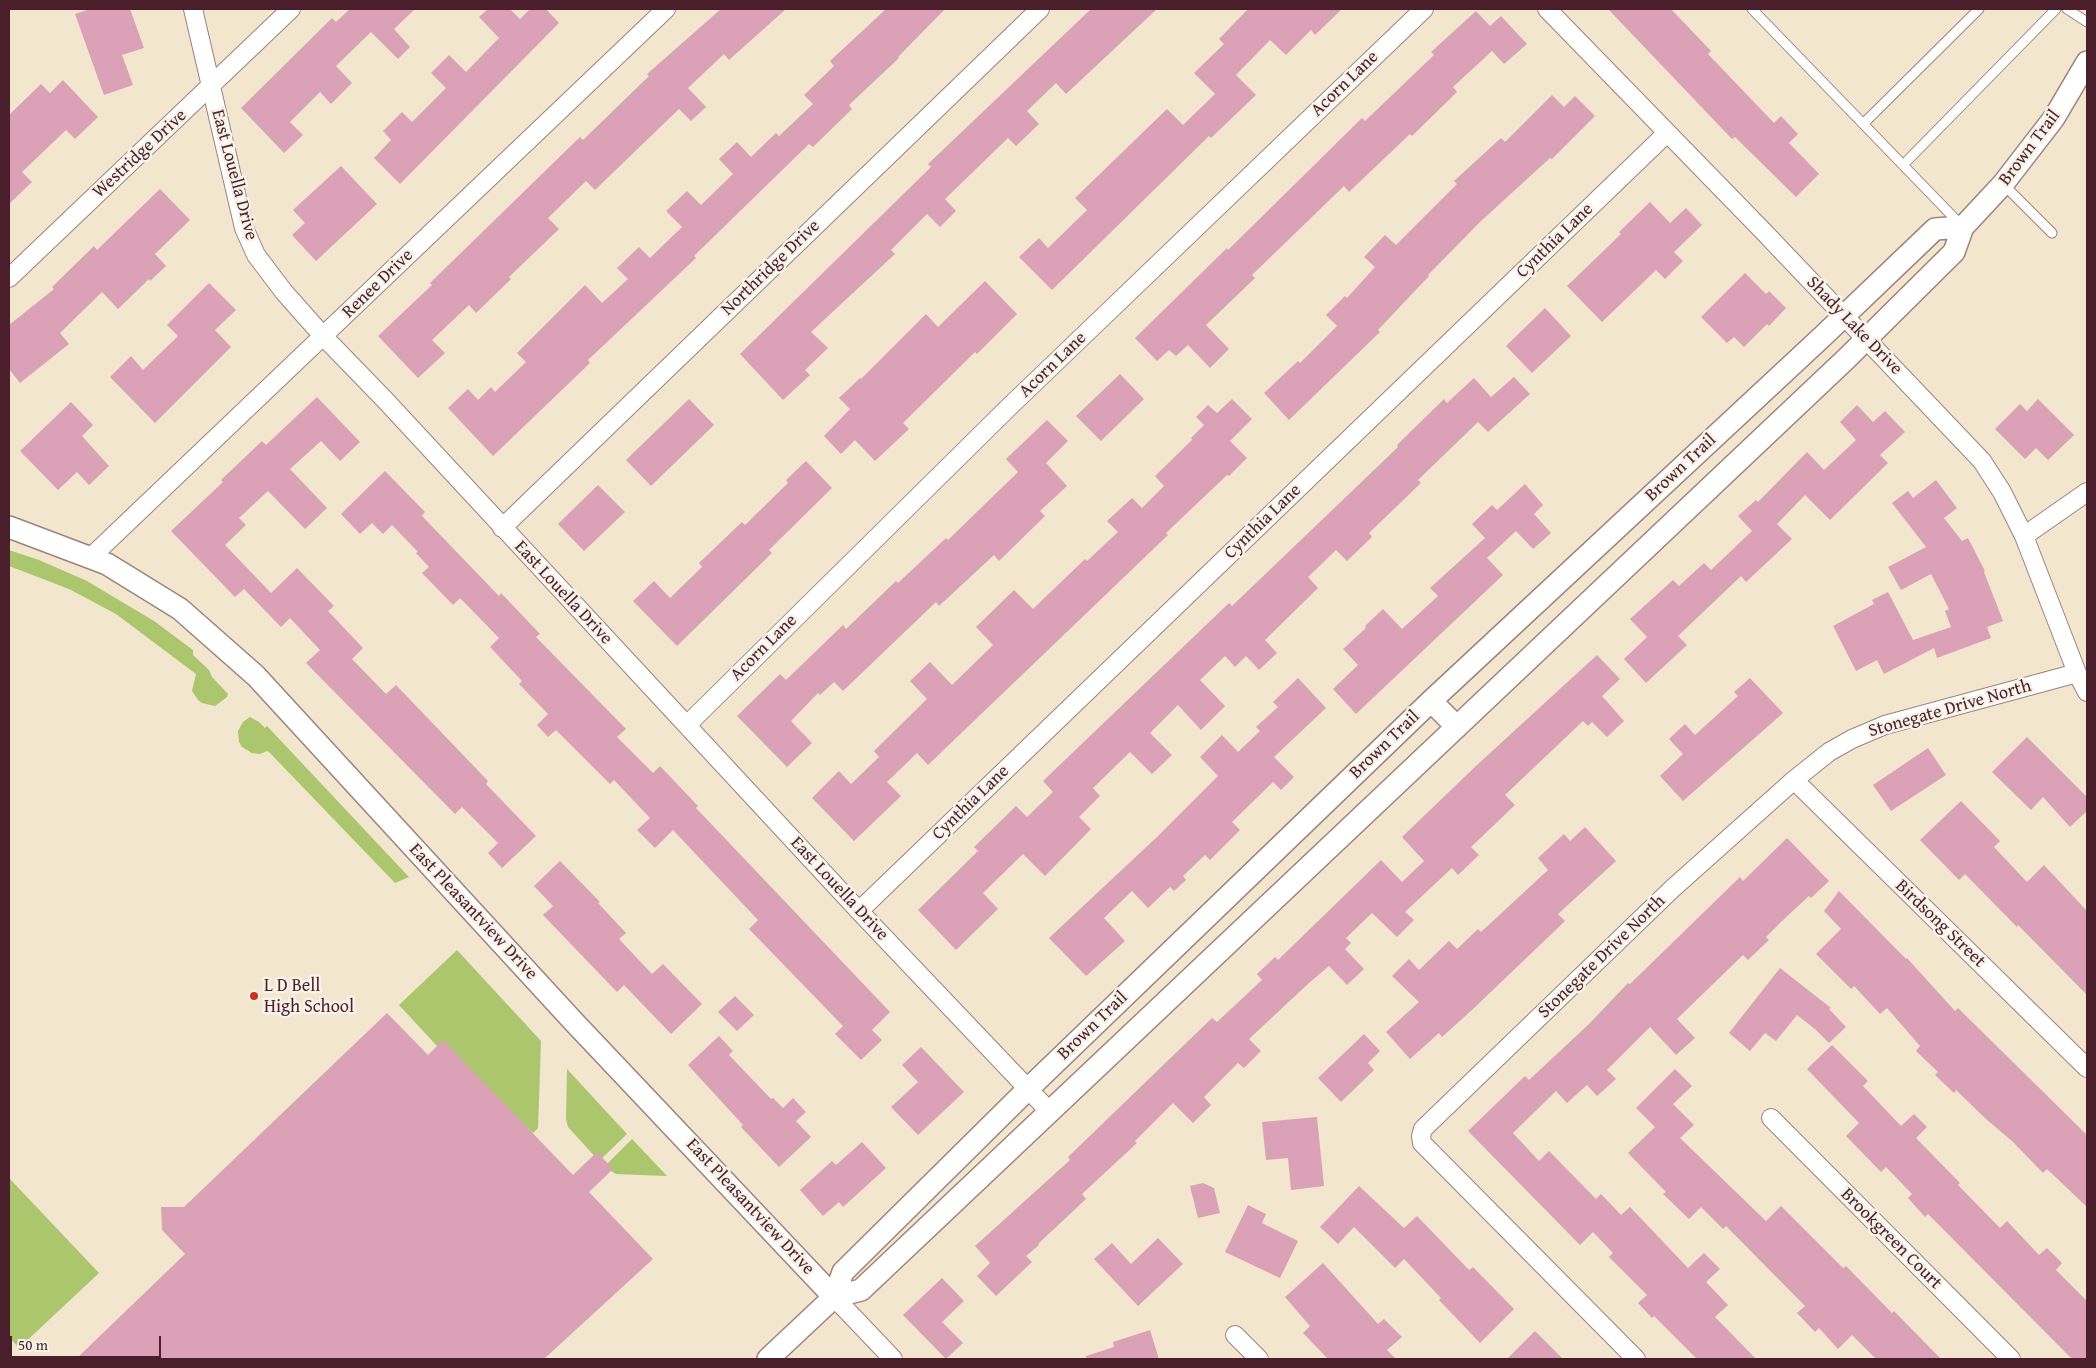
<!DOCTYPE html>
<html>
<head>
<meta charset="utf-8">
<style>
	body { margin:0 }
	#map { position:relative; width:2096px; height:1368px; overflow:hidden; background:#f2e6ce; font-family:"Gentium Book Plus",serif }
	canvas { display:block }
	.frame { position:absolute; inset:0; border:10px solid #4a1f2b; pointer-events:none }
	.scale { position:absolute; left:10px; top:1336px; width:151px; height:22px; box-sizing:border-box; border:2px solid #4a1f2b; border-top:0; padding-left:6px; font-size:15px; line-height:18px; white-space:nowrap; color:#4a1f2b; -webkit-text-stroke:4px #f7f3e8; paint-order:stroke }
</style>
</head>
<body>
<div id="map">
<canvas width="2096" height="1368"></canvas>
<div class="frame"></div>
<div class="scale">50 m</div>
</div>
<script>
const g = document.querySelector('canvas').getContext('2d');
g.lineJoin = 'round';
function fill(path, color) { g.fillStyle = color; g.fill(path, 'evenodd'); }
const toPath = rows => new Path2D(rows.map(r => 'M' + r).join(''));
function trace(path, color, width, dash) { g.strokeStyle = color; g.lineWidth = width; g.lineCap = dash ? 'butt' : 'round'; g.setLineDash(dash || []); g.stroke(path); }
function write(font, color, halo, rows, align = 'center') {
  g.font = font + ' "Gentium Book Plus",serif'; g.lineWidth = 5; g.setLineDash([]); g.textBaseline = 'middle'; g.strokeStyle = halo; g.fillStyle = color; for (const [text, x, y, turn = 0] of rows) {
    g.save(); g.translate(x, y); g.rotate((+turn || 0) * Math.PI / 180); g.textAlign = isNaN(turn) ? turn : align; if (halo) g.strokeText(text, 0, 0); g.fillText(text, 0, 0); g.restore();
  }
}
fill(toPath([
	[9,550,39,560,87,581,154,621,193,650,193,655,209,670,212,677,228,694,227,697,215,706,202,703,198,700,192,691,196,674,116,614,69,589,9,566],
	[250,717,259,722,265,728,267,726,409,877,395,883,270,753,267,751,260,754,252,753,242,747,239,742,238,731,243,722],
	[457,950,541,1041,538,1128,533,1133,437,1046,399,1005],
	[567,1069,627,1134,599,1161,568,1127,566,1119],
	[632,1139,667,1176,616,1174,604,1167],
	[9,1178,99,1273,19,1348,9,1337]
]), '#abc66d');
fill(toPath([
	[90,9,130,9,144,48,122,55,133,85,104,95,75,14],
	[350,9,415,9,394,29,410,47,398,59,371,32,336,66,352,83,331,104,320,92,290,122,303,135,284,153,241,108,332,18,336,22],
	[488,9,510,9,520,19,530,9,546,9,559,23,400,184,374,158,391,140,383,131,402,112,412,122,446,88,431,73,449,55,466,72,499,38,479,17],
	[721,9,786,9,729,60,724,54,688,88,706,107,691,121,679,109,595,190,586,181,548,218,559,229,509,277,511,279,476,313,469,305,432,340,445,353,418,378,378,336,432,285,430,283,580,137,583,140,649,76,647,74],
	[886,9,945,9,898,57,899,58,849,105,852,109,813,147,809,144,694,256,696,258,588,360,590,363,493,456,448,408,468,389,478,400,491,387,495,392,526,362,517,353,585,285,602,303,628,279,617,268,639,247,650,258,682,227,666,211,687,191,701,205,733,174,719,159,737,142,751,157,776,133,779,136,813,104,804,95,834,66,830,61],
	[1091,9,1157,9,1066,94,1056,83,1027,111,1039,124,1016,146,1008,138,945,199,956,211,940,227,927,214,891,250,895,254,811,332,828,348,805,370,810,375,783,400,740,354,931,167,928,164],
	[1248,9,1342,9,1315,35,1311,30,1286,55,1270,40,1236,75,1256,95,1211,138,1209,136,1052,290,1019,257,1039,238,1048,248,1087,210,1075,198,1167,109,1183,125,1215,94,1194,73,1224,44,1219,39],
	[1608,9,1671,9,1711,51,1708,54,1774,123,1781,116,1798,134,1789,143,1819,174,1796,197,1735,137,1732,139],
	[1476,11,1490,26,1501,16,1527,44,1504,64,1492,51,1453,87,1457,92,1412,136,1410,134,1349,192,1344,186,1252,275,1255,278,1206,325,1229,349,1210,368,1188,345,1176,356,1169,350,1157,361,1135,338,1227,248,1228,250,1362,118,1365,121,1434,55,1431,52],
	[63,80,98,117,75,139,66,130,22,172,32,182,9,204,9,115,41,84,50,93],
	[1552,95,1564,107,1575,96,1595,116,1552,159,1550,158,1480,222,1428,275,1429,276,1378,330,1380,332,1289,420,1264,393,1298,361,1300,363,1337,326,1326,315,1345,296,1347,298,1375,267,1364,257,1385,235,1396,245,1457,184,1454,181,1501,138,1505,142],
	[341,166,377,204,316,261,292,235,305,223,293,210],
	[160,189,190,220,155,254,166,266,150,281,149,279,118,309,102,292,60,333,69,344,20,383,9,369,9,325,54,289,52,287,94,246,97,250],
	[1650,202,1670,223,1686,208,1702,225,1674,252,1683,261,1665,279,1656,270,1602,322,1567,286,1621,234,1619,232],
	[1745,273,1766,294,1769,291,1786,308,1769,326,1767,324,1744,347,1734,337,1727,343,1701,317],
	[985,281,1017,314,977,354,975,352,903,423,909,429,875,461,855,440,841,454,824,436,850,409,839,398,860,378,861,379,926,314,938,327],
	[209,283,236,310,215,330,231,347,155,423,110,377,131,356,143,370,178,336,167,325],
	[1545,308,1571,336,1532,373,1506,346],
	[1120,374,1144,399,1101,441,1076,416],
	[1514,377,1530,394,1488,432,1478,422,1418,480,1421,483,1369,533,1372,537,1347,561,1336,550,1308,577,1318,588,1265,640,1277,653,1259,670,1246,656,1235,667,1225,656,1200,680,1225,706,1201,730,1178,705,1150,733,1172,755,1152,774,1130,752,1093,788,1100,796,1079,817,1091,829,1045,876,1023,854,983,893,998,909,956,950,918,910,978,851,974,847,1016,806,1027,817,1053,792,1043,781,1229,603,1232,606,1398,447,1397,445,1444,399,1447,403,1474,378,1491,397],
	[317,397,360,442,340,461,321,441,290,469,327,508,305,529,268,491,239,518,246,525,225,545,271,593,297,568,334,606,328,611,363,648,352,659,386,694,396,685,488,781,486,784,536,836,502,868,488,853,498,843,462,807,455,814,306,663,320,650,290,618,281,627,244,589,235,597,171,531,223,482,221,480,262,441,266,445],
	[689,399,714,425,651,486,626,460],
	[1232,399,1252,419,1230,441,1247,458,1229,476,1227,475,1166,533,1168,535,928,765,917,753,887,782,901,796,854,841,812,798,839,771,851,784,879,757,874,751,927,699,910,681,930,662,952,685,993,645,976,627,1014,590,1033,609,1085,559,1087,561,1118,532,1107,521,1132,498,1142,508,1164,486,1155,476,1192,440,1191,438,1204,425,1196,417,1208,405,1217,413],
	[2038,399,2074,435,2048,460,2036,448,2025,459,1995,429,2020,404,2027,411],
	[71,402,93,425,82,436,109,466,89,485,77,472,58,490,20,451],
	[1857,405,1873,422,1885,411,1905,432,1880,455,1888,463,1830,520,1805,495,1777,524,1792,539,1746,582,1741,576,1678,636,1687,645,1646,683,1624,659,1647,637,1630,619,1673,580,1679,586,1704,563,1711,570,1752,531,1738,516,1756,500,1758,502,1807,452,1824,470,1856,440,1840,422],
	[1047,420,1068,441,1046,463,1067,486,1040,511,1045,516,999,561,994,555,939,606,936,602,843,691,834,682,820,695,818,693,791,721,812,743,787,767,737,716,780,674,786,680,843,625,846,629,896,581,898,583,946,538,948,540,1018,472,1006,459],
	[806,461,832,488,769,550,772,553,677,646,633,601,654,581,670,598,702,567,699,563,742,522,745,525,788,483,786,480],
	[385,471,425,512,422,516,499,596,501,593,540,634,536,637,626,729,617,737,653,773,660,766,698,806,696,808,890,1012,872,1030,882,1040,861,1060,835,1034,843,1026,749,929,758,920,673,830,655,848,637,830,650,818,614,780,610,784,556,730,548,737,537,725,548,714,519,684,522,681,490,647,499,638,460,598,453,605,422,573,429,567,416,553,418,552,392,525,383,534,372,523,360,534,341,514],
	[1936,480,1957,508,1944,518,1962,541,1968,538,1985,571,1984,572,2003,621,1987,627,1991,638,1937,658,1934,648,1884,674,1877,660,1856,671,1833,626,1874,604,1872,600,1888,592,1913,640,1951,627,1945,611,1949,609,1931,574,1901,590,1888,567,1926,547,1892,503,1908,491,1913,498],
	[1525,484,1543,505,1534,514,1551,533,1533,549,1516,531,1487,558,1503,575,1356,714,1333,689,1358,665,1343,649,1366,628,1365,626,1383,609,1402,629,1438,596,1430,588,1485,538,1472,524,1492,505,1497,510],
	[598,485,625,512,584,551,558,524],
	[1597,655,1620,679,1602,696,1624,721,1607,737,1592,722,1588,726,1583,721,1505,795,1515,805,1471,847,1479,855,1458,875,1452,868,1405,912,1414,920,1397,937,1372,913,1346,938,1351,943,1345,949,1364,969,1347,985,1329,966,1309,983,1249,1039,1261,1051,1244,1068,1238,1063,1204,1097,1211,1105,1193,1123,1173,1103,1135,1141,1137,1143,1082,1194,1086,1199,1038,1244,1039,1245,1026,1256,1032,1262,996,1296,977,1276,990,1263,975,1246,1070,1160,1068,1157,1212,1018,1217,1022,1262,980,1257,974,1275,957,1278,960,1381,860,1402,882,1424,861,1402,837,1477,765],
	[1298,678,1326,708,1274,757,1294,777,1281,790,1273,782,1232,822,1240,830,1210,860,1205,855,1183,876,1186,880,1174,891,1170,887,1148,908,1132,891,1104,918,1125,941,1086,976,1049,938,1157,837,1218,776,1200,757,1222,735,1238,752,1260,731,1256,727,1278,707,1273,702],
	[1750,678,1783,713,1683,801,1660,776,1683,754,1669,739,1685,724,1695,735,1738,696,1734,692],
	[2027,737,2087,797,2087,811,2070,827,2043,797,2031,810,1992,772],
	[1928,748,1946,775,1891,811,1873,785],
	[1961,801,2000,841,1994,847,2027,882,2044,865,2087,911,2087,995,2018,925,2017,927,1965,874,1959,880,1920,840],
	[1585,827,1616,861,1558,914,1565,921,1473,1009,1442,1037,1439,1033,1410,1059,1386,1032,1419,1002,1392,976,1409,959,1419,970,1449,941,1457,949,1478,929,1481,932,1548,870,1538,858,1564,834,1570,841],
	[1787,838,1829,881,1811,898,1809,896,1782,921,1766,937,1769,940,1748,960,1743,955,1677,1019,1695,1038,1676,1055,1650,1027,1607,1070,1616,1079,1597,1096,1587,1085,1567,1103,1556,1091,1513,1133,1539,1161,1549,1151,1596,1199,1601,1194,1621,1215,1630,1207,1688,1268,1704,1253,1720,1269,1706,1282,1728,1305,1715,1317,1756,1359,1697,1359,1654,1316,1652,1318,1638,1303,1647,1295,1609,1257,1613,1253,1593,1232,1580,1245,1468,1131,1525,1076,1529,1080,1589,1024,1628,983,1630,984,1740,877,1743,881],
	[560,861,600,902,598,903,626,933,619,939,652,974,663,964,702,1004,671,1034,624,985,617,992,543,915,553,906,534,886],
	[1839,891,1906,959,1907,958,1955,1011,1958,1008,2087,1135,2087,1207,2047,1169,2043,1173,2013,1142,1986,1119,1956,1090,1954,1093,1935,1075,1938,1072,1916,1051,1920,1046,1887,1008,1880,1014,1854,986,1851,989,1816,954,1841,929,1824,911],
	[1780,968,1831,1008,1829,1009,1846,1027,1829,1043,1815,1029,1797,1015,1776,1041,1765,1033,1750,1051,1729,1033],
	[735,996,754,1015,737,1031,718,1012],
	[387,1013,428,1055,443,1040,573,1175,597,1152,613,1169,589,1192,653,1259,544,1359,76,1359,185,1254,162,1230,161,1207,184,1207],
	[1364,1034,1380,1051,1368,1063,1374,1070,1341,1102,1318,1078],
	[719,1036,733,1051,729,1055,771,1099,773,1098,783,1108,793,1098,806,1112,796,1121,811,1137,779,1167,741,1127,743,1125,688,1065],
	[1832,1045,1868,1081,1863,1086,1901,1126,1914,1114,1927,1127,1916,1138,1960,1183,1958,1185,2000,1228,2007,1221,2039,1255,2047,1248,2062,1263,2056,1270,2087,1301,2087,1359,2072,1359,1928,1214,1925,1217,1908,1198,1912,1194,1886,1167,1881,1172,1846,1136,1859,1123,1807,1069],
	[921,1047,964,1092,918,1135,891,1107,918,1082,902,1065],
	[1675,1069,1692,1086,1673,1104,1694,1125,1680,1138,1766,1221,1781,1206,1843,1268,1846,1266,1892,1313,1894,1311,1941,1359,1876,1359,1852,1335,1838,1349,1819,1328,1815,1332,1797,1313,1805,1306,1726,1226,1723,1229,1701,1207,1689,1219,1663,1194,1666,1192,1628,1153,1655,1127,1636,1108],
	[1317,1117,1324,1186,1291,1190,1288,1158,1266,1160,1262,1122],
	[862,1142,886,1168,843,1207,839,1202,823,1216,800,1190,832,1161,836,1165],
	[1203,1183,1214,1188,1220,1213,1198,1218,1190,1186],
	[1359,1186,1404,1228,1417,1216,1469,1270,1473,1267,1514,1309,1480,1343,1439,1300,1441,1298,1404,1259,1395,1268,1354,1227,1338,1244,1320,1227],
	[1248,1205,1266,1214,1262,1223,1298,1241,1280,1278,1225,1252],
	[1158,1238,1183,1264,1138,1306,1094,1259,1112,1243,1131,1264],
	[1323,1263,1378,1324,1384,1319,1402,1337,1387,1350,1396,1359,1328,1359,1303,1333,1310,1326,1285,1297],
	[942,1278,964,1301,942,1322,963,1343,946,1359,903,1315],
	[1150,1330,1159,1359,1086,1359,1086,1356,1114,1347,1113,1342],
	[1535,1331,1563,1359,1507,1359]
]), '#dba1b7');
const service = toPath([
	[1752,9,1961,225],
	[2067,9,2087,22],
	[1863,124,1979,9],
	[1903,165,2056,9],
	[2004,185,2052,233]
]);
const minor = toPath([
	[193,9,244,228,256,255,284,292,323,336,386,401,859,911,1050,1112],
	[1547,9,1763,231,1982,461,2002,492,2024,536,2077,673,2087,692],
	[9,278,291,9],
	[502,528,1040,9],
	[2024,536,2087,492],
	[90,558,666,9],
	[687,725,1009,407,1424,9],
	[1794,780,2087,1068],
	[859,911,1667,133],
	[1771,1118,2011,1359],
	[834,1297,893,1359],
	[1235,1335,1259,1359],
	[1636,1359,1422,1143,1421,1136,1423,1129,1672,889,1794,780,1829,752,1852,739,1885,725,2077,673]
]);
const tertiary = toPath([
	[9,527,107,564,180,609,256,676,573,1021,834,1297],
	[1431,701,1457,727],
	[834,1297,861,1290,1846,359,1954,252,1963,227,2003,184,2054,118,2087,62],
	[768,1359,834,1297,843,1272,1028,1089,1431,701,1823,336,1935,229,1963,227]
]);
trace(service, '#9e827c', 11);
trace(minor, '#9e827c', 20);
trace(tertiary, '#9e827c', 24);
trace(service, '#fff', 9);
trace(minor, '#fff', 18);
trace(tertiary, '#fff', 21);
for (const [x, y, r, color] of [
	[254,996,5,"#c8321e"]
]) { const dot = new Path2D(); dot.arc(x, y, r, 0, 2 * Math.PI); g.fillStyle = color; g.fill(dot); trace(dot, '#f7f3e8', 2); }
write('18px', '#4a1f2b', '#f7f3e8', [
	["Acorn Lane",1345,84,-44],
	["Brown Trail",2030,148,-53],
	["Westridge Drive",140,154,-43],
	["East Louella Drive",234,175,75],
	["Cynthia Lane",1555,241,-44],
	["Northridge Drive",771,268,-44],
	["Renee Drive",378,284,-44],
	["Shady Lake Drive",1854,326,46],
	["Acorn Lane",1053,365,-44],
	["Brown Trail",1681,468,-43],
	["Cynthia Lane",1263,522,-44],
	["East Louella Drive",563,593,47],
	["Acorn Lane",764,648,-45],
	["Stonegate Drive North",1950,709,-16],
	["Brown Trail",1385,745,-44],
	["Cynthia Lane",971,803,-44],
	["East Louella Drive",839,889,47],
	["East Pleasantview Drive",473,912,47],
	["Birdsong Street",1940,924,44],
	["Stonegate Drive North",1602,957,-44],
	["Brown Trail",1093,1026,-44],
	["East Pleasantview Drive",750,1207,47],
	["Brookgreen Court",1891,1239,45]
]);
write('18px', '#4a1f2b', '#f7f3e8', [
	["L D Bell",264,986],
	["High School",264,1007]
], 'left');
</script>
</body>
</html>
